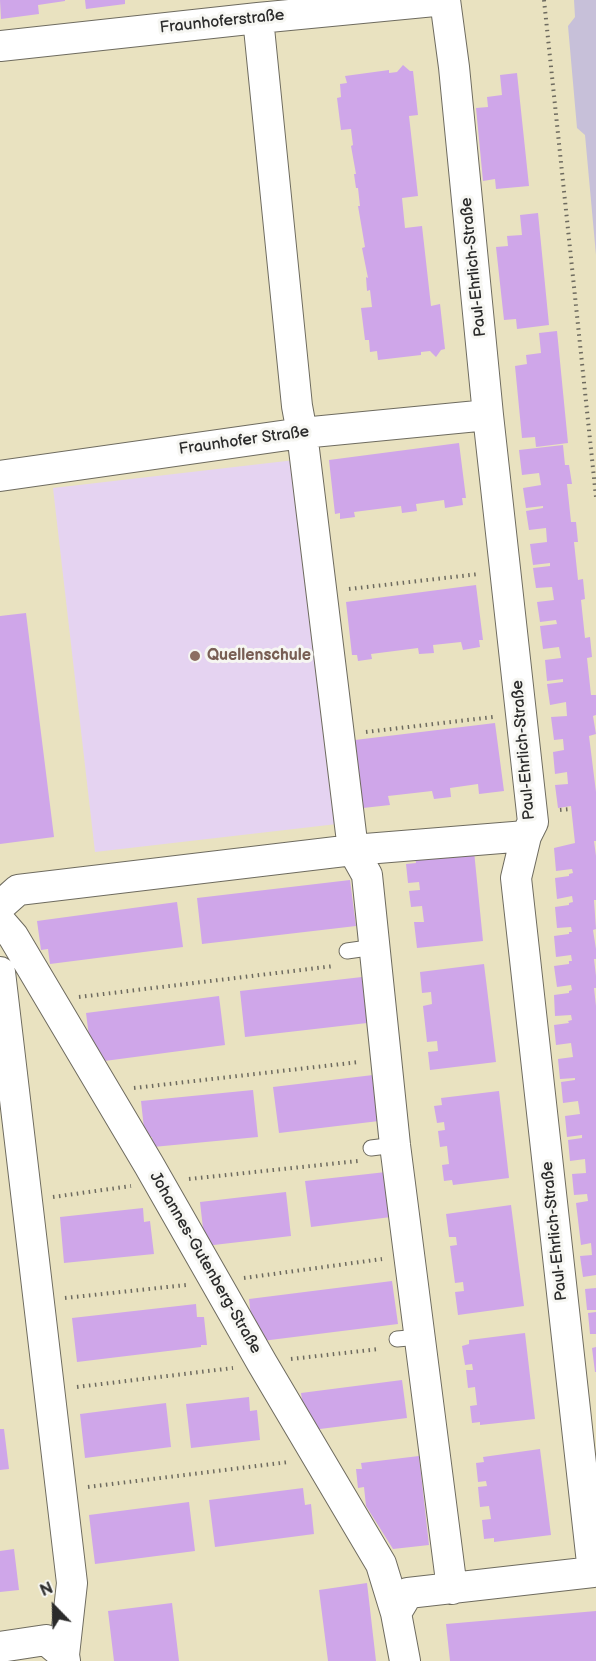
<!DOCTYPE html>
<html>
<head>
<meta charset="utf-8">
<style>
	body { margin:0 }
	#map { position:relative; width:596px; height:1661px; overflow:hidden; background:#e9e2c0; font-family:"Balsamiq Sans",sans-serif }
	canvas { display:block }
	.north { position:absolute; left:24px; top:1577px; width:60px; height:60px; -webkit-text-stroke:4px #f6f6f2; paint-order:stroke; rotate:337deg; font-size:16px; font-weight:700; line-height:24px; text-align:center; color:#2b2b2b }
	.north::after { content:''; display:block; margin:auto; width:21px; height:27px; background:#2b2b2b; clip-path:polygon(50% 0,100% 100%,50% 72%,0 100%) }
</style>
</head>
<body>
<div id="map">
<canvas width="596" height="1661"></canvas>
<div class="north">N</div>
</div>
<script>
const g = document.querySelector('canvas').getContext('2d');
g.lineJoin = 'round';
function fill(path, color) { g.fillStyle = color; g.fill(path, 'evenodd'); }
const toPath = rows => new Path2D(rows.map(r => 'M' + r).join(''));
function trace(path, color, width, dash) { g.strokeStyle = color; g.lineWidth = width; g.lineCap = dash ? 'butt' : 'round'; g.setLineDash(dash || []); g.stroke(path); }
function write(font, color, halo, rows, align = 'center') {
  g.font = font + ' "Balsamiq Sans",sans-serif'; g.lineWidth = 6; g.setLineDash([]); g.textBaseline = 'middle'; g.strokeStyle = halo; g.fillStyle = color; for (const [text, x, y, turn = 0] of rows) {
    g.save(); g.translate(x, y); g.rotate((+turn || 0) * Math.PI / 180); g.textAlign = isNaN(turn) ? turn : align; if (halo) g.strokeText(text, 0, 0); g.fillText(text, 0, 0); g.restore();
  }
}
fill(toPath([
	[295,460,337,824,95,852,53,488]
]), '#e5d3f1');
fill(toPath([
	[574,0,596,0,596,255,585,135,577,128,568,26,575,17]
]), '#c7c0d9');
fill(toPath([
	[0,0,65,0,65,1,38,5,39,14,1,19],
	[85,0,125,0,125,4,86,9],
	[403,65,410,71,413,71,418,115,409,116,418,196,402,198,405,228,422,226,431,306,440,304,445,349,441,350,436,357,430,351,421,352,421,355,378,360,377,351,370,352,369,340,365,340,361,308,372,307,370,290,367,291,366,277,368,278,362,248,365,247,358,206,360,206,358,188,356,188,354,174,356,174,351,146,353,145,351,129,341,130,337,98,341,97,340,84,347,83,345,76,389,70,389,73,397,72],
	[517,73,529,186,496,189,495,179,483,181,476,108,488,107,487,97,502,95,500,75],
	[538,213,549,325,517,329,516,319,504,320,496,247,508,246,507,236,522,235,520,215],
	[557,331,568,443,536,447,535,437,522,438,515,366,527,364,526,355,541,353,539,333],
	[459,443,466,498,462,498,463,505,445,508,444,500,416,504,417,511,402,513,401,506,354,512,355,517,340,519,340,513,335,514,329,460],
	[563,445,565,465,569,465,572,484,567,484,571,522,576,522,578,542,574,542,578,580,583,579,585,599,581,600,585,638,590,637,592,657,587,658,591,695,596,695,596,715,593,716,596,734,589,736,596,792,596,841,594,841,596,856,596,900,594,900,596,929,593,930,596,949,596,959,594,959,596,976,596,988,594,988,596,1006,596,1275,583,1277,580,1256,592,1255,591,1243,581,1245,576,1203,588,1201,587,1194,574,1195,572,1174,586,1173,585,1159,570,1161,568,1140,582,1138,582,1135,567,1137,565,1116,580,1114,578,1101,563,1103,561,1082,575,1080,575,1078,560,1079,558,1059,573,1057,571,1043,556,1045,554,1025,569,1023,568,1021,572,1020,571,1015,555,1016,554,995,569,993,569,991,572,990,571,985,557,987,554,966,569,964,569,961,572,961,571,955,556,957,554,936,569,934,569,932,572,932,571,927,557,928,555,907,569,905,569,903,573,902,572,896,557,899,555,878,569,876,569,874,573,873,572,869,556,871,554,848,575,843,571,806,558,808,555,785,568,784,567,772,555,774,553,752,564,750,563,739,554,740,551,717,567,716,566,702,550,705,547,684,563,682,563,679,547,681,545,660,561,658,559,647,543,649,540,626,557,624,556,620,540,622,537,602,554,600,552,587,536,588,533,568,550,566,550,563,533,565,530,544,547,542,546,528,529,530,526,511,543,508,543,506,526,508,523,488,541,485,539,473,522,475,519,450],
	[476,585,483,640,479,640,480,647,463,650,461,642,433,645,434,653,419,654,418,648,371,654,372,659,358,661,357,655,352,655,346,602],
	[26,613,54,837,0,844,0,616],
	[495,723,504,791,479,794,478,784,450,788,451,797,434,799,432,791,388,796,390,805,363,808,355,740],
	[474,851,483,941,417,948,414,922,424,922,422,906,411,907,409,891,420,890,419,882,408,883,406,864,416,863,415,857],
	[350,880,356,926,202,944,197,898],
	[177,902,183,947,50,964,48,949,41,950,37,921],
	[484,964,496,1062,430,1070,428,1052,438,1051,437,1041,427,1042,423,1006,432,1004,431,992,422,993,420,972],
	[362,977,367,1023,245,1037,240,991],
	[219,996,225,1045,97,1062,94,1044,90,1044,86,1013],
	[373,1075,379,1121,279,1133,273,1087],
	[253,1090,258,1137,153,1147,152,1137,145,1138,141,1101],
	[499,1091,509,1178,453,1185,452,1180,444,1181,442,1165,449,1164,447,1146,440,1147,438,1131,445,1130,444,1122,437,1123,434,1106,442,1105,441,1098],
	[386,1172,391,1217,311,1227,305,1181],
	[286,1192,291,1236,205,1246,200,1202],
	[511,1205,524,1306,458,1315,455,1292,464,1291,463,1282,455,1283,450,1246,457,1245,456,1237,449,1237,446,1214],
	[143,1208,144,1222,150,1221,154,1254,64,1263,60,1217],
	[392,1281,398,1324,254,1342,249,1299],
	[596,1288,596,1310,587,1310,585,1289],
	[196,1304,197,1317,204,1317,207,1345,201,1345,201,1347,77,1362,72,1318],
	[596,1312,596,1334,590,1334,588,1313],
	[525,1333,535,1419,480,1425,480,1422,472,1423,470,1406,477,1405,475,1387,468,1388,466,1370,473,1370,472,1364,465,1365,462,1346,469,1344,469,1340],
	[596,1347,596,1372,595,1372,592,1348],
	[402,1380,407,1418,312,1430,305,1421,301,1393],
	[249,1397,250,1411,257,1410,260,1440,191,1448,186,1404],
	[166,1403,171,1447,85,1458,80,1414],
	[0,1429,4,1429,9,1469,0,1470],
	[540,1449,551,1535,494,1542,494,1538,484,1539,482,1520,491,1519,489,1506,480,1507,478,1487,487,1486,486,1481,478,1482,476,1463,484,1462,483,1457],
	[419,1456,429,1545,393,1549,366,1506,364,1487,358,1488,356,1469,362,1469,361,1463],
	[303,1488,305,1505,311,1504,314,1534,215,1547,209,1500],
	[189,1502,195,1551,95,1564,89,1515],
	[14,1549,19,1590,0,1592,0,1551],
	[367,1583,376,1661,328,1661,319,1590],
	[172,1603,179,1661,114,1661,108,1611],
	[596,1611,596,1661,450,1661,446,1624]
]), '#cfa6e9');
const lane = toPath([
	[347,951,375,947],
	[371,1148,395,1145],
	[397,1339,420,1337]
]);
const street = toPath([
	[258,18,297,406,302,433,353,850,367,875,395,1145,452,1589],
	[0,46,258,18,445,0],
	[0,476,302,433,488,415],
	[0,906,18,890,353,850,526,836],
	[0,921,13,936,149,1165,262,1363,381,1564,396,1613],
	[0,972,72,1583,64,1655],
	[0,1647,46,1640,64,1655,65,1661],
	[405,1661,396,1613,408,1593,593,1572,516,878,526,836,533,822,488,415,454,67,445,0]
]);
trace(lane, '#6e6b5f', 17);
trace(street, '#6e6b5f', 32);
trace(toPath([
	[544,0,596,497],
	[349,589,479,574],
	[366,732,493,717],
	[560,810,571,809],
	[79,997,334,966],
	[134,1088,359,1062],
	[189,1179,358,1161],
	[53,1197,131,1186],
	[244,1278,382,1259],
	[65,1298,186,1285],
	[291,1359,379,1349],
	[77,1387,233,1368],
	[88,1487,289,1462]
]), '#6e6b5f', 4, [1.5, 4.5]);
trace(lane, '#fff', 15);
trace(street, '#fff', 30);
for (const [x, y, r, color] of [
	[195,656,6,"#8d6e63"]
]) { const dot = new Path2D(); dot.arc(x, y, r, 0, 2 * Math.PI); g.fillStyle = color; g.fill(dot); trace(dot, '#f6f6f2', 2); }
write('16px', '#2b2b2b', '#f6f6f2', [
	["Fraunhoferstraße",222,22,-6],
	["Paul-Ehrlich-Straße",474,267,-96],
	["Fraunhofer Straße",244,441,-8],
	["Paul-Ehrlich-Straße",524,750,-95],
	["Paul-Ehrlich-Straße",555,1231,-96],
	["Johannes-Gutenberg-Straße",205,1263,60]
]);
write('bold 16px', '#785e54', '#f6f6f2', [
	["Quellenschule",207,656]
], 'left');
</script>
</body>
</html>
